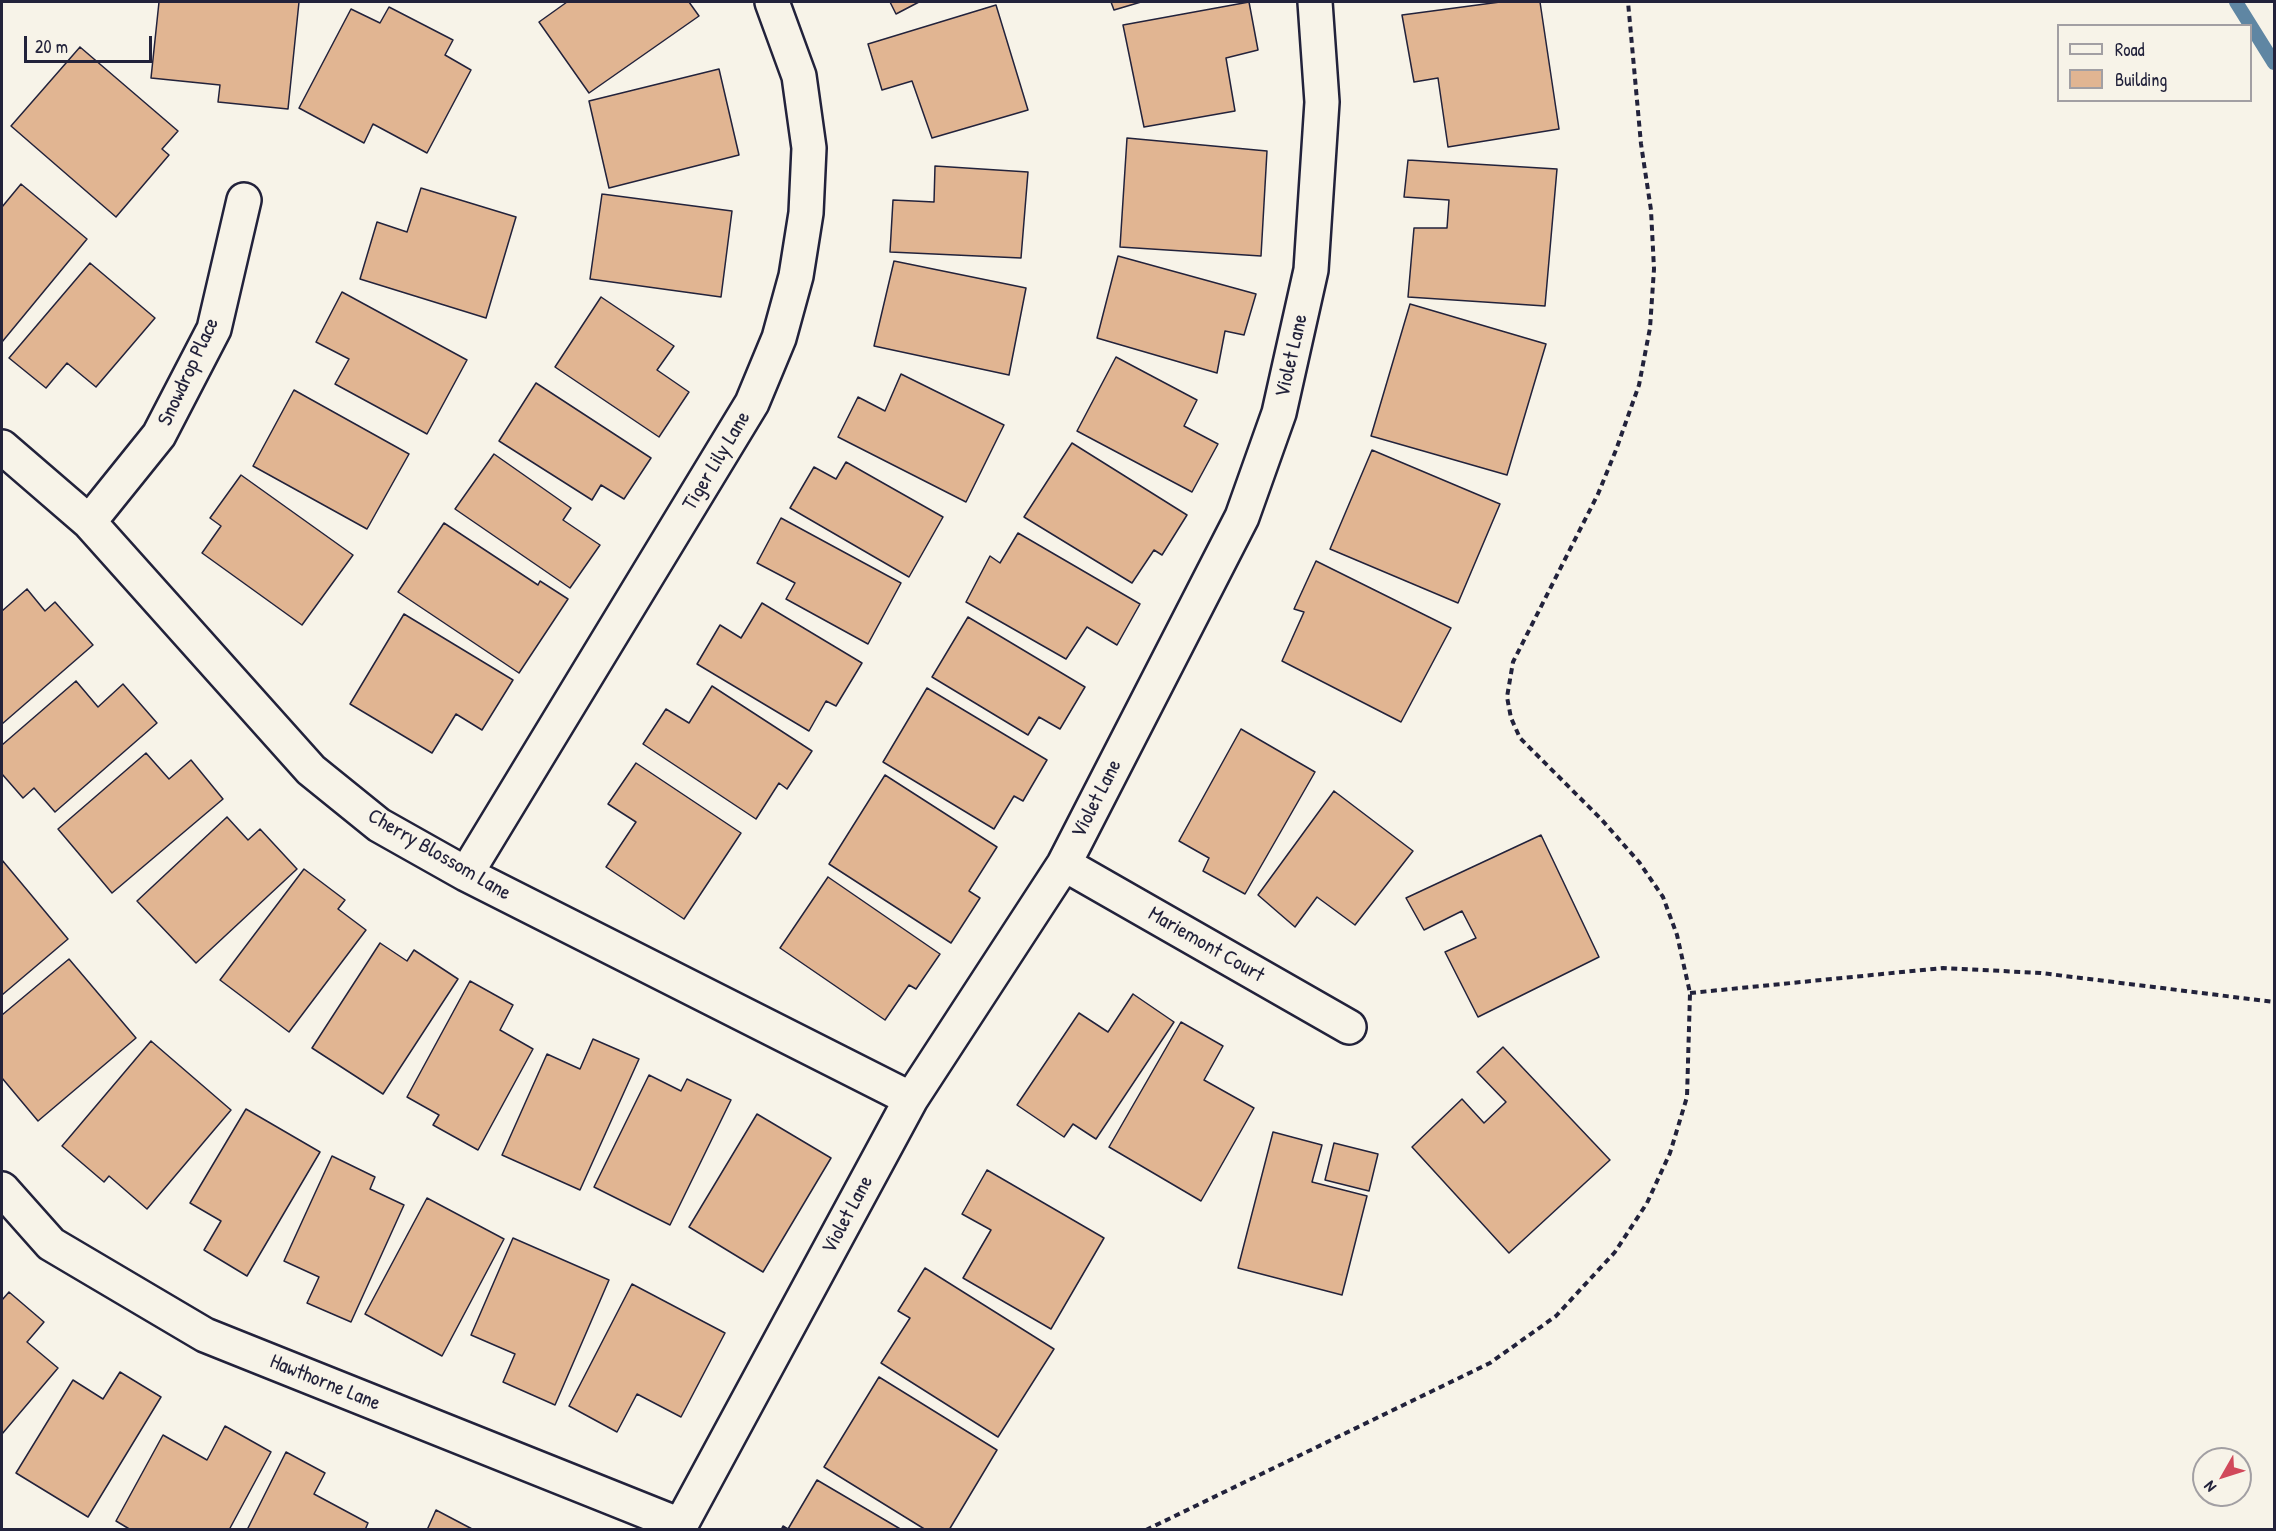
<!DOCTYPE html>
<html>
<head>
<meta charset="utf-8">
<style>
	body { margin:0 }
	#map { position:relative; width:2276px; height:1531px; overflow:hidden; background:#f7f3e8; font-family:"Patrick Hand",sans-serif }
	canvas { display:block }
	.frame { position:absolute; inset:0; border:3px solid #22223b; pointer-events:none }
	.legend { position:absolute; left:2057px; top:24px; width:195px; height:78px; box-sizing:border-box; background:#f7f3e8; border:2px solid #a29fa3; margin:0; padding:8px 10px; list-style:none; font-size:18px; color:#22223b }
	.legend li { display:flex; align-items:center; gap:12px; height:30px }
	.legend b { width:30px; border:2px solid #a29fa3 }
	.north { position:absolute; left:2192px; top:1447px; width:60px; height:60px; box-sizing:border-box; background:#f7f3e8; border:2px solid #a29fa3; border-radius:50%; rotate:231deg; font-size:16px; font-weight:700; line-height:24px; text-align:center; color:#22223b }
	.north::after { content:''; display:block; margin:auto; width:21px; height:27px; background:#d1495b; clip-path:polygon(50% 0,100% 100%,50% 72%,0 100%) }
	.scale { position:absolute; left:24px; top:36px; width:128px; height:27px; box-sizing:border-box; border:3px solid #22223b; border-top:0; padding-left:8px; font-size:18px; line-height:21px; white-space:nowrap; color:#22223b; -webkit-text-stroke:4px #f7f3e8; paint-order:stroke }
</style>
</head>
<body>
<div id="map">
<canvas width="2276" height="1531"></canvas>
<div class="frame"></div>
<ul class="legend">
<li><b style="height:8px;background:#f7f3e8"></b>Road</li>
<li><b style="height:16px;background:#e1b592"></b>Building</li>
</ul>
<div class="north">N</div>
<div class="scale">20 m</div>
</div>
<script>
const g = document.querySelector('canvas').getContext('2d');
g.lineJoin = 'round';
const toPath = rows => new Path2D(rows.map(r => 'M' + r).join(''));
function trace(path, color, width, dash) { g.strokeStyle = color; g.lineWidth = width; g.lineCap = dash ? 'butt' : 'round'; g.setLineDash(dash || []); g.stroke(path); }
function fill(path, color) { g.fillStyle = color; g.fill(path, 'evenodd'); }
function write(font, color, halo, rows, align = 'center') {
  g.font = font + ' "Patrick Hand",sans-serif'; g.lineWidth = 4.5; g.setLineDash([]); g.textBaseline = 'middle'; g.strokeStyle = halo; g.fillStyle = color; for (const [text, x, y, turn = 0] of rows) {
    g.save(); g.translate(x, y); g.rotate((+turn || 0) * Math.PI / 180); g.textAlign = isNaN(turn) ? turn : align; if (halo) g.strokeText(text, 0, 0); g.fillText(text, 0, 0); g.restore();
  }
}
trace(toPath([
	[2236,2,2274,63]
]), '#5f86a3', 14);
const building = toPath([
	[159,2,299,2,288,109,218,102,220,85,151,78,159,2],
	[567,2,689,2,699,16,589,93,539,22,567,2],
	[890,2,919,2,896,14,890,2],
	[1111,2,1141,2,1114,10,1111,2],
	[1249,2,1258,50,1226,58,1235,111,1144,127,1123,25,1249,2],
	[1500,2,1540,2,1559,129,1448,147,1438,78,1414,82,1402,15,1500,2],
	[996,5,1028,110,932,138,912,81,882,90,868,44,996,5],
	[389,7,453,40,445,55,471,70,427,153,373,124,364,143,299,108,351,9,380,23,389,7],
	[80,47,178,131,162,149,169,155,116,217,11,126,80,47],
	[719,69,739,155,609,188,589,101,719,69],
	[1127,138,1267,151,1261,256,1120,247,1127,138],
	[1408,160,1557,169,1545,306,1408,297,1414,228,1447,228,1449,200,1404,197,1408,160],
	[935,166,1028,172,1021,258,890,252,893,200,934,202,935,166],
	[21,184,87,239,2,342,2,207,21,184],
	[421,188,516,217,486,318,360,279,377,222,407,232,421,188],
	[602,194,732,211,721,297,590,279,602,194],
	[1118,256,1256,294,1244,335,1225,331,1217,373,1097,338,1118,256],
	[894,261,1026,288,1009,375,874,346,894,261],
	[90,263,155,318,96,387,67,363,46,388,9,358,90,263],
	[342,292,467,360,427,434,335,384,349,359,316,342,342,292],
	[601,297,674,346,657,370,689,392,659,437,555,367,601,297],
	[1410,304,1546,344,1507,475,1371,436,1410,304],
	[1116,357,1197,400,1184,426,1218,444,1192,492,1077,431,1116,357],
	[901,374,1004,425,966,502,838,437,858,397,885,411,901,374],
	[536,383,651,458,624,499,601,485,592,500,499,441,536,383],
	[294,390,409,454,367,529,253,466,294,390],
	[1072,443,1187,515,1162,555,1154,550,1132,583,1024,517,1072,443],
	[1372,450,1500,504,1458,603,1330,549,1372,450],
	[494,454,571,508,563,520,600,545,570,588,455,509,494,454],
	[846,462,943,517,909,577,790,508,814,467,836,479,846,462],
	[241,475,353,555,302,625,202,553,221,526,210,518,241,475],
	[781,518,901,583,868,644,786,599,795,583,757,563,781,518],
	[444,523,538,585,540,581,568,599,519,673,398,592,444,523],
	[1018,533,1140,604,1117,645,1087,627,1066,659,966,602,990,556,1000,563,1018,533],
	[1316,561,1451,628,1401,722,1282,661,1304,612,1294,609,1316,561],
	[27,589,45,611,55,602,93,645,2,724,2,611,27,589],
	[762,603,862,663,836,706,826,701,809,731,697,664,720,625,741,638,762,603],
	[404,614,513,680,482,730,456,714,432,753,350,704,404,614],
	[968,617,1085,687,1060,729,1039,717,1028,735,932,677,968,617],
	[76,681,98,707,123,684,157,723,55,812,34,788,23,798,2,774,2,745,76,681],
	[712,686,812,751,787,789,779,783,756,819,643,744,666,709,689,723,712,686],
	[927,688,1047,760,1023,801,1014,796,994,829,883,762,927,688],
	[1241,729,1315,772,1245,894,1203,871,1209,858,1179,841,1241,729],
	[146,753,169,779,191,760,223,799,112,893,58,829,146,753],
	[636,763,741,833,684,919,606,867,636,822,608,804,636,763],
	[885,775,997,847,969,891,980,898,951,943,829,864,885,775],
	[1334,791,1413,851,1355,925,1317,897,1295,927,1258,895,1334,791],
	[227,817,248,840,260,829,297,869,196,963,137,901,227,817],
	[1541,835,1599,957,1478,1017,1445,952,1476,938,1462,911,1424,930,1406,898,1541,835],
	[2,860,68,939,2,995,2,860],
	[304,869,345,900,338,909,366,930,289,1032,220,980,304,869],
	[828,877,940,954,916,989,909,985,885,1020,780,948,828,877],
	[380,943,407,961,414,950,458,979,383,1094,312,1048,380,943],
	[69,959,136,1038,38,1121,2,1078,2,1015,69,959],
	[470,981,513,1005,500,1030,533,1049,478,1150,433,1125,439,1115,407,1097,470,981],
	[1133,994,1174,1022,1096,1139,1073,1124,1064,1137,1017,1105,1079,1013,1108,1032,1133,994],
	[1181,1022,1223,1046,1204,1080,1254,1108,1201,1201,1109,1147,1181,1022],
	[593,1039,639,1059,580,1190,502,1155,547,1054,580,1069,593,1039],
	[151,1041,231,1110,147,1209,109,1176,104,1182,62,1146,151,1041],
	[1503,1047,1610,1160,1509,1253,1412,1147,1462,1099,1484,1123,1506,1102,1477,1072,1503,1047],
	[649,1075,681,1091,687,1079,731,1100,670,1225,594,1187,649,1075],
	[246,1109,320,1152,247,1276,204,1250,221,1221,190,1203,246,1109],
	[757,1114,831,1158,763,1272,689,1227,757,1114],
	[1273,1132,1322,1145,1312,1182,1367,1196,1342,1295,1238,1268,1273,1132],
	[1334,1143,1378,1154,1369,1191,1325,1180,1334,1143],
	[332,1156,375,1177,370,1189,404,1205,351,1322,307,1303,319,1277,284,1261,332,1156],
	[987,1170,1104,1238,1051,1329,963,1278,991,1230,962,1214,987,1170],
	[427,1198,504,1239,442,1356,365,1314,427,1198],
	[513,1238,609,1280,555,1405,503,1382,515,1354,471,1335,513,1238],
	[925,1268,1054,1349,998,1437,881,1363,910,1318,898,1311,925,1268],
	[632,1284,725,1333,681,1417,637,1394,617,1432,569,1406,632,1284],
	[9,1292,44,1322,27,1342,58,1368,2,1434,2,1300,9,1292],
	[120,1372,161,1397,88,1517,16,1473,73,1380,103,1399,120,1372],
	[879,1377,997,1450,949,1530,926,1530,824,1467,879,1377],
	[225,1426,271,1452,229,1530,131,1530,116,1521,163,1435,207,1460,225,1426],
	[286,1452,325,1473,314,1494,368,1523,365,1530,247,1530,286,1452],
	[817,1480,902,1530,781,1530,783,1526,788,1529,817,1480],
	[436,1510,474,1530,427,1530,436,1510]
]);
fill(building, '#e1b592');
trace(building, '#22223b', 1.5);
const minor = toPath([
	[2,447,89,522,311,770,379,825,466,874,911,1099],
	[89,522,159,435,214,329,244,200],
	[1064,864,1349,1027],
	[466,874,752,403,779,338,796,276,806,213,809,148,799,76,772,2],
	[2,1189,51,1244,205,1335,680,1525],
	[678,1530,911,1099,1064,864,1242,517,1279,413,1311,270,1322,102,1315,2]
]);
trace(minor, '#22223b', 38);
trace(toPath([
	[1690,993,1943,968,2041,973,2274,1002],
	[1146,1530,1490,1363,1556,1316,1615,1252,1647,1203,1670,1153,1687,1097,1690,993,1677,935,1663,897,1639,862,1602,820,1520,738,1511,718,1507,697,1513,662,1598,494,1616,450,1639,385,1650,328,1654,269,1651,210,1641,144,1628,2]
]), '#22223b', 4, [6, 4.5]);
trace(minor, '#f7f3e8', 33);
write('21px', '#22223b', '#f7f3e8', [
	["Violet Lane",1292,356,-77],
	["Snowdrop Place",189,372,-65],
	["Tiger Lily Lane",717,461,-59],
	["Violet Lane",1097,799,-63],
	["Cherry Blossom Lane",439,855,30],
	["Mariemont Court",1206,945,30],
	["Violet Lane",848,1215,-62],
	["Hawthorne Lane",325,1383,22]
]);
</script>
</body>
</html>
